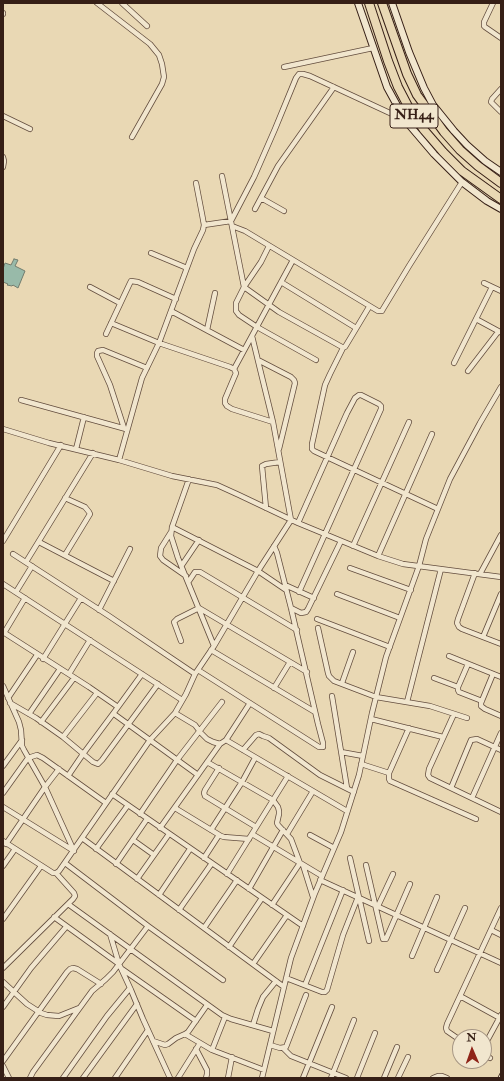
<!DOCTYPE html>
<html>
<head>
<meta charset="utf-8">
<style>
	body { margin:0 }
	#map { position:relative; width:504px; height:1081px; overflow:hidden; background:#e9d8b4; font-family:"IM FELL Double Pica",serif }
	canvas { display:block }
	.frame { position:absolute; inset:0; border:4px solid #361f16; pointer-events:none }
	.north { position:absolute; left:452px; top:1029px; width:40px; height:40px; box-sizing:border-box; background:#f1e6ce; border:1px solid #a69684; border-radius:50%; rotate:358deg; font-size:11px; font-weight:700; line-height:16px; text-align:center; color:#361f16 }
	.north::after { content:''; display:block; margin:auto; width:14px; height:18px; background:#8f2418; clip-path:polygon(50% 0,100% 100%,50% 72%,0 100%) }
</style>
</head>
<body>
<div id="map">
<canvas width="504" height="1081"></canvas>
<div class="frame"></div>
<div class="north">N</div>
</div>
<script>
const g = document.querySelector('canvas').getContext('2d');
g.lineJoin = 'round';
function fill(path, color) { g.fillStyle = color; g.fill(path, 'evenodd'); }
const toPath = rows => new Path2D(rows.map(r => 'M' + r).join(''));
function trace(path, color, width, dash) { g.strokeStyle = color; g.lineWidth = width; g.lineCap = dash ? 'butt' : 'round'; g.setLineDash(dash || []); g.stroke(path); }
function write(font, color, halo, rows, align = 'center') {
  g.font = font + ' "IM FELL Double Pica",serif'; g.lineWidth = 3; g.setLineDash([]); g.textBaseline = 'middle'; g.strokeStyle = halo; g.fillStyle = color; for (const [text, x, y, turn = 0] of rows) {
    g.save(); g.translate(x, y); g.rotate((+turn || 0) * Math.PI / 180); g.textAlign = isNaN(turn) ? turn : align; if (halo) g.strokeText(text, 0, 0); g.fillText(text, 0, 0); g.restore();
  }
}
const water = toPath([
	[14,259,18,260,15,266,25,271,18,288,13,285,12,286,7,285,8,284,3,282,3,269,5,263,11,265,14,259]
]);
fill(water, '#98baa9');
trace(water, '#717c6e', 1);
const street = toPath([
	[97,3,150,44,159,55,162,64,164,77,162,84,132,137],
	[122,3,147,26],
	[493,3,484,22,484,26,485,27,501,38],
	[3,13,3,14],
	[284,67,373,48],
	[501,89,492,99,491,102,501,112],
	[3,116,30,129],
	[3,157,4,161,3,167],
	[222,176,244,287,279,312,342,347,345,347,369,307],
	[261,198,284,211],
	[255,209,278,166,334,87],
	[204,225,231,221,254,177,275,129,296,78,299,74,303,74,310,76,405,120],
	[232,226,245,231,378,311,382,311,383,309,409,266,462,182],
	[269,246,261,262,244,287,236,303,236,311,239,315,257,327,316,360],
	[151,253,187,268],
	[281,282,356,328],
	[484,283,501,291],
	[90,287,120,303],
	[171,311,244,350],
	[476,319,500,332],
	[111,323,159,343,230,367,234,369,236,373,225,399,225,403,227,406,232,409,273,422],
	[207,330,215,293],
	[106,334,130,283,131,281,138,282,176,299],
	[343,348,330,374,325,385,312,444,312,449,314,451,438,509],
	[258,360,291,377,294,380,295,383,279,449],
	[454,363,492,287],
	[234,369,293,260],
	[468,371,498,332],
	[21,400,126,429],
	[124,428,110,385,97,356,97,353,98,351,103,350,147,368],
	[3,429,49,443,119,460,172,476,217,485,239,495,298,523,378,556,403,564,501,577],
	[76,449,84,417],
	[119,460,142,378,159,343,194,249,203,230,204,225,202,214,196,183],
	[189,479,172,527,171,536,178,558,214,646,258,571,291,520,273,422,260,369,252,336],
	[266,508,262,466,266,464,280,462],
	[298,523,347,413,355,398,359,395,361,395,379,404,381,406,381,409,299,592],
	[172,527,258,571,286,590],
	[171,532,161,548,160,556,163,560,186,576],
	[3,541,61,445],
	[39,542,114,581],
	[353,546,409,422],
	[13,554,109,616,195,674],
	[65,555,90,514,89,512,85,507,65,498],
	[378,556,432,434],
	[26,562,93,453],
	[182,565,199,540],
	[350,568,411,590],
	[475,573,458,619,457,623,459,627,462,629,501,644],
	[480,574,501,535],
	[189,581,195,572,200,572,297,630],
	[3,584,182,700],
	[285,585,314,598],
	[16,592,32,566],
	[337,594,400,618],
	[291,608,301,613,306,612,308,609,341,541],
	[99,610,130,549],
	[317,619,390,647],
	[318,628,328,673,329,676,334,681,376,697,430,706,467,718],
	[3,632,89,687,118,707],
	[4,633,25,598],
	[483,637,501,594],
	[181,641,174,622,177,619,199,608,307,672],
	[211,650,315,712],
	[449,656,501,677],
	[43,659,81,598],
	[198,670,319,747,323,747,323,743,318,724,291,608,277,553,274,546],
	[69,674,90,640],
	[493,674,481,703,481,706,485,709,501,716],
	[434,678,458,687,468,664],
	[342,683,353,652],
	[3,686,19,722,21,730,22,746,24,750,45,787,74,851],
	[458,687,458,690,459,692,482,701],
	[274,688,290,662],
	[332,696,347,788],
	[8,698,37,655],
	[407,702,441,569],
	[10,703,36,718,63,737,93,762,98,764,102,760,158,684],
	[175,713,195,725,201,733,207,739,213,742,220,744,226,740,250,703],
	[29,714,60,669],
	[114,714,198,775],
	[454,714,429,769,428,775,430,778,501,812],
	[371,719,443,737],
	[41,722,74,678],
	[409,728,389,773,389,779,390,781,476,819],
	[63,737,97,693],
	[226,740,347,811],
	[243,750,256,735,259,734,263,736,269,738,320,775,354,792],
	[341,752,363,756],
	[207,762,273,800,278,807,279,811,279,814,277,823,278,825,291,839,300,863,272,905],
	[361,764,389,773],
	[3,766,22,740],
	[219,768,205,790,204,793,205,796,256,827],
	[68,776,83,754,118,707,142,674],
	[451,788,471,740,477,739,501,750],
	[3,793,28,758,37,755,43,758,106,803],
	[112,794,303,926],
	[472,798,501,733],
	[3,807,74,851],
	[175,808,221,836,224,837,249,839],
	[140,814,177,760,222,702],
	[160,828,220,744],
	[211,830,242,782,255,758],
	[252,834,322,876],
	[287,834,313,791],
	[310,835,334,848],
	[82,838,284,987],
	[133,840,154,855],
	[3,841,53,873,56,873,59,871,150,740,175,713,186,694,195,674,214,646],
	[6,844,45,787,59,769],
	[96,849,128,805],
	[204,858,219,835],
	[350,858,369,941],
	[65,863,148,926,223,980],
	[116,864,147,819],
	[303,865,313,897],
	[366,865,383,939,386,939,410,884],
	[3,866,15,849],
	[227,874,288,776],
	[137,879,169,834],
	[320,880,501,963],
	[249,889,283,830],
	[159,895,190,849],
	[68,904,222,1015,231,1019,273,1031],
	[378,906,393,874],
	[179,910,212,863],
	[54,917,119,964],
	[3,919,41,866],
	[204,928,237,880],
	[491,930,501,935],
	[110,934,119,964,131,990,143,1019,170,1078],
	[229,947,262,898],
	[412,956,437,897],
	[253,964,287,915],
	[3,968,73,899,75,896,74,893,56,873],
	[122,969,196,1021],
	[437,970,465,908],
	[286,978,322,992,325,992,327,990,343,935,358,897],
	[3,982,27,1004,41,1013,47,1015,59,1016,79,1008],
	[305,985,343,890],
	[460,996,500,1018],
	[3,1007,31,968,66,927],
	[253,1025,258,1009,263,997,276,981],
	[185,1034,212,1050,264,1070],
	[488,1039,501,1015],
	[460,1040,447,1031,446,1028,447,1024,501,908],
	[153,1041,165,1045,168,1044,176,1038,185,1034,188,1032,207,1005],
	[270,1045,280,1048,286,1047,306,995],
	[283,1048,291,1056,346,1078],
	[196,1049,207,1070,207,1074,206,1078],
	[212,1050,225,1017],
	[484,1054,490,1058],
	[3,1061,67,972,70,969,73,968,77,969,101,984],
	[3,1066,9,1078],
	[30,1078,33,1072,92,991,106,979,113,972,148,926],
	[63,1078,107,1016,130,988],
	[83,1078,137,1004],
	[115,1078,148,1030],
	[178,1078,200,1043],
	[228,1078,232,1057],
	[262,1078,291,958,315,893,341,832,359,775,372,713,386,657,419,566,426,539,450,479,480,423,501,387],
	[303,1078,332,1007],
	[331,1078,354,1020],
	[357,1078,375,1033],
	[384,1078,397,1047],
	[398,1078,408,1057],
	[433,1078,438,1076,442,1076,447,1078]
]);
const secondary = toPath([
	[358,3,387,87,405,120,434,154,462,182,487,201,501,209],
	[392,3,409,52,424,88,433,105,454,131,467,145,485,161,501,172]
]);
const highway = toPath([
	[369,3,388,61,398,87,410,110,424,130,443,152,462,171,501,199],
	[382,3,407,74,417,95,444,132,460,150,478,166,501,183]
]);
trace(street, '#634d3e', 6);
trace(secondary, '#361f16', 8);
trace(highway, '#361f16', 10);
trace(street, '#f1e6ce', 4.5);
trace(secondary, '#f1e6ce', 6);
trace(highway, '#e9d8b4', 8);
const rail = toPath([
	[499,1078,501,1074]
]);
trace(rail, '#361f16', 3);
trace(rail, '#f1e6ce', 1.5, [4.5]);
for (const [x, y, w] of [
	[414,116,48]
]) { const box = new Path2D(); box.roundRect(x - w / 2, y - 12, w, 24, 3); g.fillStyle = '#f1e6ce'; g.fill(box); trace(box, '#361f16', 1); }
write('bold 14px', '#361f16', null, [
	["NH44",414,116]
]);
</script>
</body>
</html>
